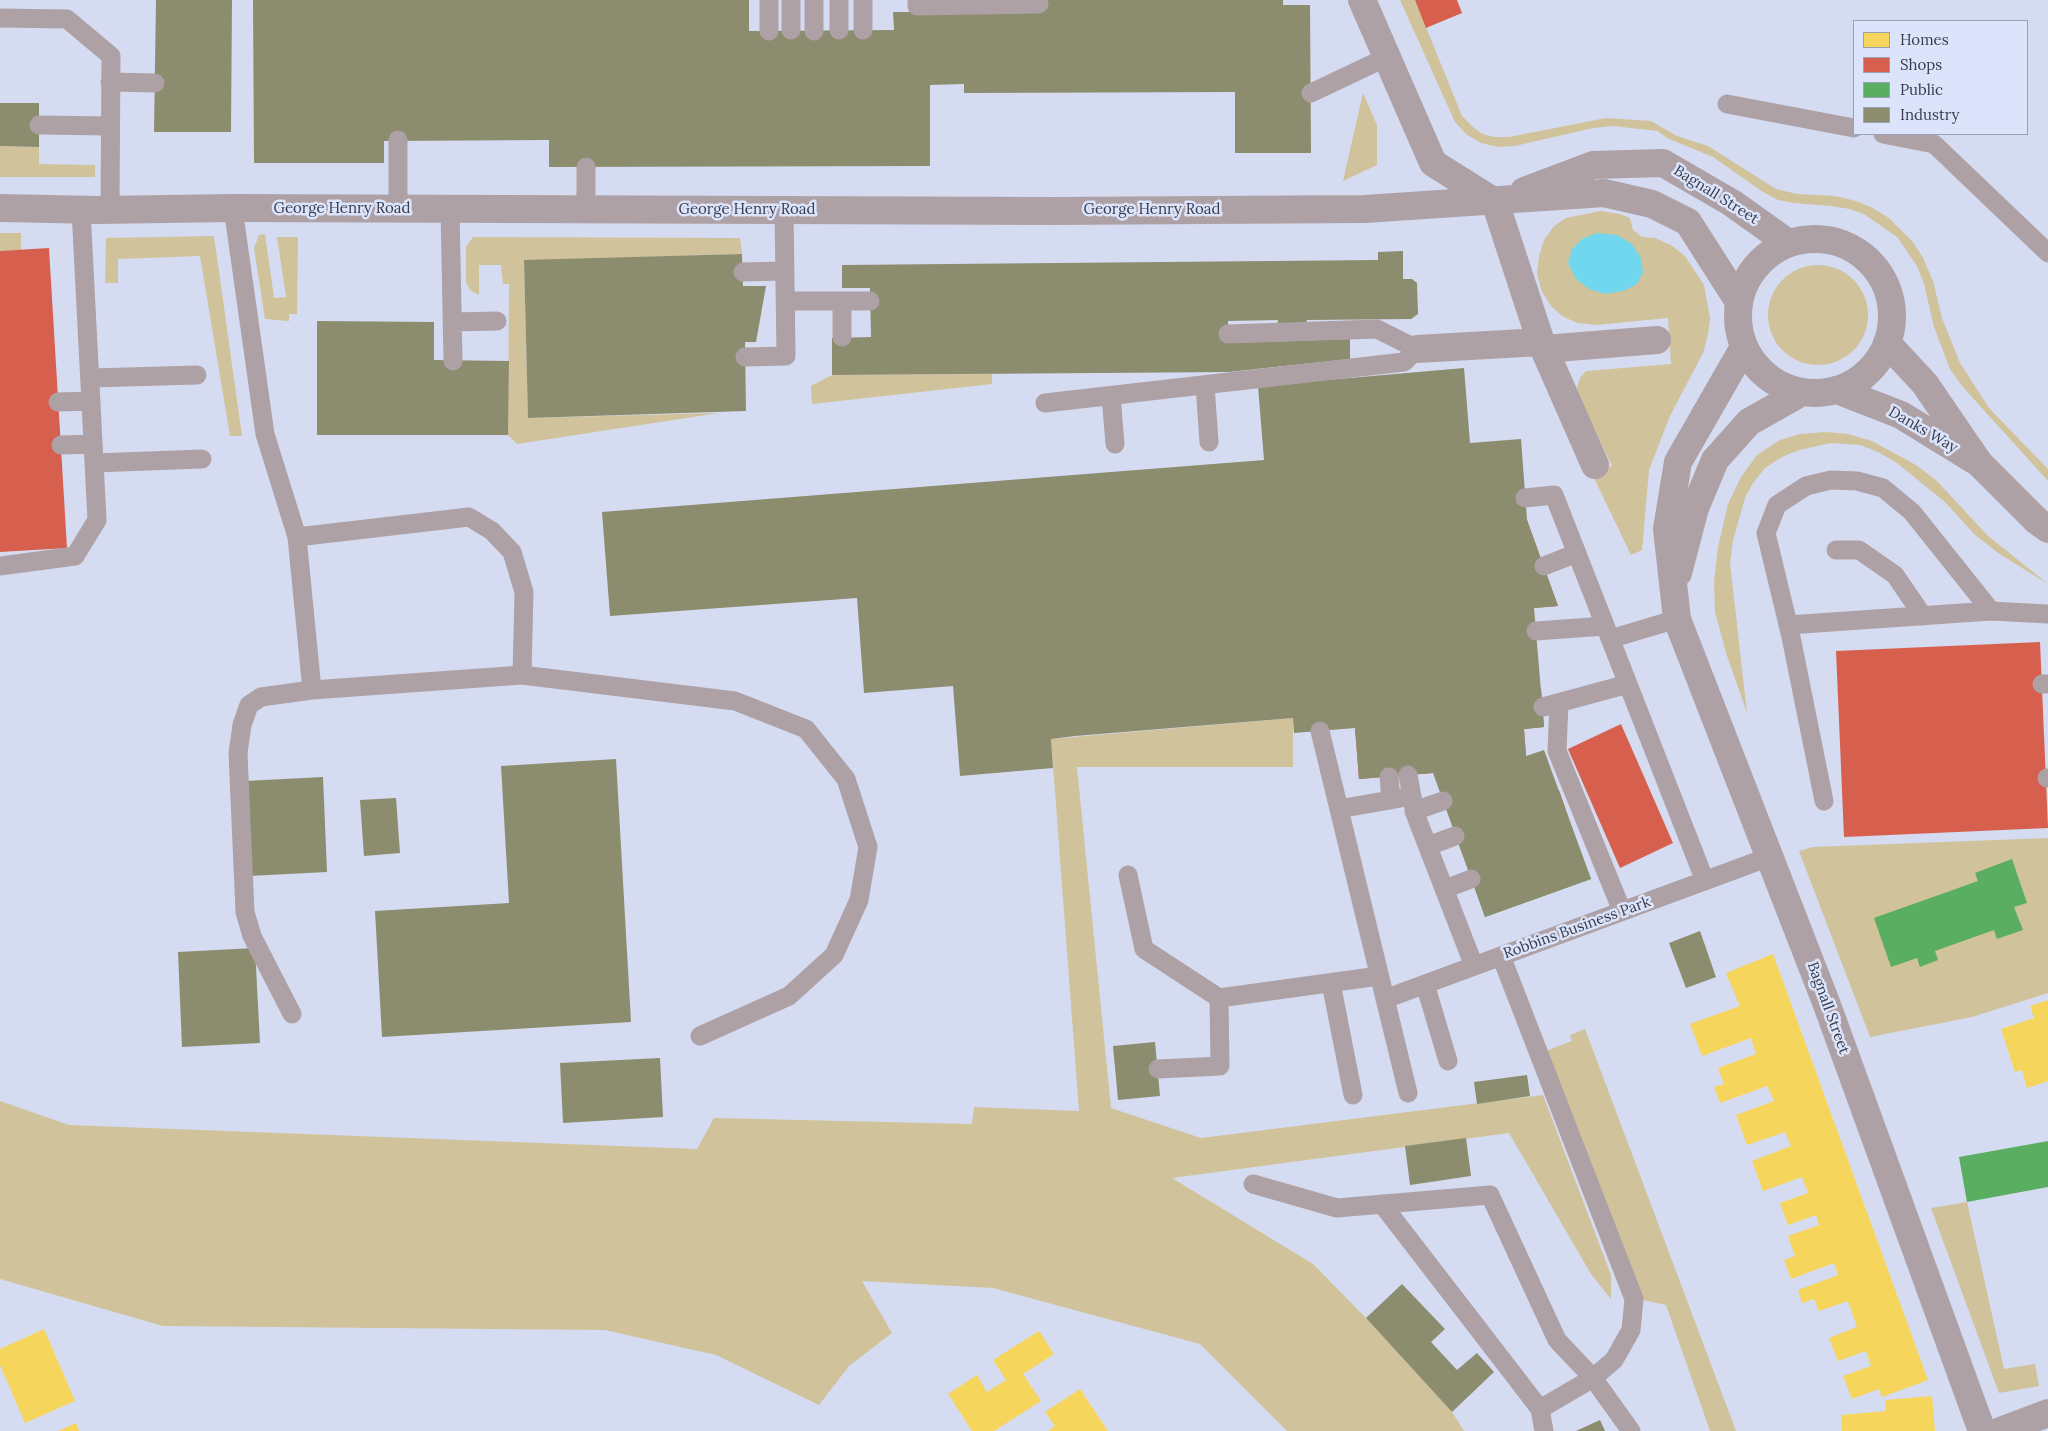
<!DOCTYPE html>
<html>
<head>
<meta charset="utf-8">
<style>
	body { margin:0 }
	#map { position:relative; width:2048px; height:1431px; overflow:hidden; background:#d5dcf1; font-family:Lora,serif }
	canvas { display:block }
	.legend { position:absolute; left:1853px; top:20px; width:175px; height:115px; box-sizing:border-box; background:#dce4fb; border:1px solid #9aa1b5; margin:0; padding:6px 9px; list-style:none; font-size:15px; color:#383c4c }
	.legend li { display:flex; align-items:center; gap:10px; height:25px }
	.legend b { width:25px; border:1px solid #9aa1b5 }
</style>
</head>
<body>
<div id="map">
<canvas width="2048" height="1431"></canvas>
<ul class="legend">
<li><b style="height:14px;background:#f6d55c"></b>Homes</li>
<li><b style="height:14px;background:#d6604d"></b>Shops</li>
<li><b style="height:14px;background:#5aae61"></b>Public</li>
<li><b style="height:14px;background:#8c8c6e"></b>Industry</li>
</ul>
</div>
<script>
const g = document.querySelector('canvas').getContext('2d');
g.lineJoin = 'round';
function fill(path, color) { g.fillStyle = color; g.fill(path, 'evenodd'); }
const toPath = rows => new Path2D(rows.map(r => 'M' + r).join(''));
function trace(path, color, width, dash) { g.strokeStyle = color; g.lineWidth = width; g.lineCap = dash ? 'butt' : 'round'; g.setLineDash(dash || []); g.stroke(path); }
function write(font, color, halo, rows, align = 'center') {
  g.font = font + ' Lora,serif'; g.lineWidth = 5; g.setLineDash([]); g.textBaseline = 'middle'; g.strokeStyle = halo; g.fillStyle = color; for (const [text, x, y, turn = 0] of rows) {
    g.save(); g.translate(x, y); g.rotate((+turn || 0) * Math.PI / 180); g.textAlign = isNaN(turn) ? turn : align; if (halo) g.strokeText(text, 0, 0); g.fillText(text, 0, 0); g.restore();
  }
}
fill(toPath([
	[1400,0,1415,0,1462,116,1473,127,1482,134,1494,137,1509,137,1606,118,1651,121,1677,136,1708,146,1776,189,1797,194,1835,196,1856,201,1871,207,1889,218,1913,242,1923,258,1933,281,1942,318,1960,363,1989,408,2048,469,2048,481,1962,386,1950,369,1934,327,1924,284,1917,266,1897,237,1864,214,1850,209,1831,206,1794,203,1778,200,1763,192,1713,157,1667,138,1658,131,1613,126,1593,128,1515,146,1498,147,1481,143,1466,134,1455,122],
	[1363,93,1377,125,1377,165,1343,181],
	[0,146,39,147,39,164,95,165,95,177,0,177],
	[1600,211,1620,214,1630,218,1633,230,1642,237,1655,238,1671,245,1685,256,1704,285,1710,318,1708,335,1703,353,1670,416,1649,470,1642,550,1631,555,1592,474,1612,466,1579,398,1577,387,1580,378,1586,371,1671,364,1668,318,1596,325,1577,323,1562,316,1551,306,1542,292,1537,274,1539,256,1544,240,1554,226,1566,218],
	[0,233,21,233,21,250,0,251],
	[265,234,274,298,286,297,277,237,298,237,297,314,289,314,289,321,265,319,254,248,259,235],
	[214,236,242,436,230,436,200,256,118,259,118,283,105,283,106,238],
	[473,237,740,238,742,254,524,261,528,418,719,413,517,444,508,435,509,284,503,284,501,265,479,265,479,295,470,290,466,282,466,247],
	'1768 315a50 50 0 1 1 100 0a50 50 0 1 1-100 0Z',
	[992,374,992,384,812,404,811,386,832,375],
	[1826,432,1848,434,1872,441,1916,465,1937,481,1988,536,2048,584,1998,553,1974,534,1945,502,1897,463,1878,452,1860,445,1831,443,1799,450,1782,457,1765,468,1753,483,1745,498,1733,540,1730,563,1747,713,1726,653,1715,612,1714,582,1718,547,1728,504,1741,477,1757,455,1780,440,1800,434],
	[1293,718,1293,767,1077,767,1111,1108,1201,1138,1543,1095,1611,1275,1611,1299,1591,1274,1509,1133,1172,1178,1313,1264,1366,1318,1452,1412,1464,1431,1287,1431,1200,1344,993,1288,862,1281,892,1333,849,1366,819,1405,716,1355,605,1330,163,1326,0,1279,0,1101,69,1125,697,1149,714,1118,972,1124,974,1107,1079,1111,1051,739],
	[2048,838,2048,993,1972,1017,1870,1037,1799,851,1813,847],
	[1585,1029,1736,1431,1710,1431,1666,1305,1643,1300,1543,1052,1572,1041,1570,1035],
	[1967,1202,2004,1369,2035,1364,2039,1386,1999,1393,1931,1208]
]), '#d0c29a');
fill(toPath([
	[1597,233,1617,235,1632,244,1641,258,1643,272,1637,284,1623,291,1605,294,1589,289,1576,279,1568,263,1572,249,1582,239]
]), '#71d7ee');
fill(toPath([
	[1773,954,1928,1380,1882,1397,1879,1389,1852,1399,1843,1376,1871,1366,1866,1351,1838,1361,1829,1338,1857,1327,1848,1301,1819,1311,1814,1299,1802,1303,1798,1290,1838,1275,1834,1263,1791,1279,1784,1260,1795,1256,1788,1236,1819,1225,1816,1215,1788,1225,1780,1203,1808,1193,1802,1177,1763,1191,1752,1161,1791,1146,1785,1132,1747,1145,1736,1115,1774,1101,1767,1086,1720,1103,1714,1087,1724,1084,1718,1068,1756,1054,1751,1038,1702,1056,1690,1024,1740,1006,1726,973],
	[2048,1000,2048,1081,2027,1088,2022,1070,2015,1072,2001,1029,2034,1018,2030,1006],
	[44,1329,75,1401,25,1423,0,1365,0,1349],
	[1039,1331,1054,1354,1023,1374,1041,1401,994,1431,972,1431,948,1394,977,1375,987,1392,1006,1380,993,1360],
	[1080,1389,1108,1431,1048,1431,1055,1426,1045,1412],
	[1932,1396,1935,1431,1842,1431,1841,1415,1886,1411,1885,1400],
	[76,1423,79,1431,58,1431]
]), '#f6d55c');
fill(toPath([
	[1415,0,1457,0,1462,13,1426,28],
	[49,248,67,548,0,552,0,251],
	[1527,520,1558,606,1312,626,1303,536],
	[2040,642,2048,828,1844,837,1836,651],
	[1541,688,1544,727,1524,729,1526,756,1433,773,1359,779,1353,703],
	[1621,724,1673,843,1620,868,1568,749],
	[1559,790,1572,828,1467,866,1453,829]
]), '#d6604d');
fill(toPath([
	[1572,828,1591,879,1485,917,1467,866],
	[2012,859,2027,903,2014,907,2023,930,1997,939,1994,930,1935,951,1938,960,1920,967,1917,958,1891,967,1874,918,1978,881,1975,873],
	[2048,1141,2048,1187,1967,1202,1959,1157]
]), '#5aae61');
fill(toPath([
	[156,0,232,0,231,132,154,132],
	[253,0,749,0,749,31,894,30,893,12,1039,12,1039,0,1283,0,1283,5,1310,5,1311,153,1235,153,1235,92,964,93,964,84,930,85,930,166,549,167,549,140,384,141,384,163,254,163],
	[0,103,39,103,39,147,0,146],
	[1403,251,1403,279,1412,279,1417,283,1418,314,1411,319,1307,320,1306,326,1277,325,1278,320,1228,321,1228,343,1350,339,1350,359,1229,372,832,375,832,338,871,337,870,288,842,288,842,265,1378,260,1378,252],
	[742,254,743,286,766,286,756,342,745,342,746,411,528,418,524,260],
	[317,321,434,322,434,360,509,361,508,435,317,435],
	[1464,368,1470,443,1521,439,1527,520,1558,606,1534,608,1544,727,1524,729,1526,756,1544,750,1591,879,1485,917,1433,773,1359,779,1355,728,1294,733,1293,718,1075,736,1051,739,1053,768,960,776,953,686,864,693,857,598,610,616,602,512,1264,460,1258,386],
	[616,759,631,1022,382,1037,375,911,509,903,501,766],
	[323,777,327,872,249,876,245,781],
	[396,798,400,853,364,856,360,800],
	[1700,931,1716,977,1686,988,1669,943],
	[255,948,260,1043,182,1047,178,952],
	[1155,1042,1160,1096,1118,1100,1113,1046],
	[660,1058,663,1117,563,1123,560,1063],
	[1527,1075,1530,1096,1477,1104,1474,1082],
	[1466,1138,1471,1176,1410,1185,1405,1146],
	[1402,1284,1445,1329,1431,1342,1457,1370,1477,1353,1494,1372,1452,1412,1366,1318],
	[1600,1420,1605,1431,1576,1431]
]), '#8c8c6e');
trace(toPath([
	[769,0,769,31],
	[791,0,791,30],
	[917,0,917,6,1039,4],
	[0,18,67,19,111,56,110,210],
	[839,30,839,0],
	[863,30,863,0],
	[814,31,814,0],
	[110,82,155,83],
	[1311,93,1387,57],
	[1727,104,1854,128],
	[39,125,110,126],
	[1883,134,1934,144,2048,253],
	[586,167,586,209],
	[233,208,265,434,297,537,312,690],
	[398,209,398,140],
	[450,209,453,361],
	[743,272,785,271],
	[785,301,870,301],
	[452,322,497,321],
	[842,337,842,301],
	[745,357,786,356,784,210],
	[90,378,197,375],
	[1205,385,1209,442],
	[1111,396,1115,444],
	[58,402,91,401],
	[1045,403,1404,362,1417,349,1377,329,1228,334],
	[61,445,93,444],
	[94,463,202,459],
	[1525,498,1554,495,1705,881],
	[297,537,469,517,492,531,512,552,524,592,522,675],
	[1836,550,1859,550,1895,575,1923,616],
	[0,566,75,556,97,520,81,210],
	[1544,566,1577,553],
	[1788,625,1991,611],
	[1536,631,1605,626],
	[1610,639,1677,619],
	[2042,684,2048,684],
	[1559,703,1557,751,1622,911],
	[1543,707,1628,684],
	[1320,731,1408,1093],
	[1408,775,1414,808],
	[1389,777,1391,800],
	[2047,778,2048,778],
	[1443,801,1414,811,1474,966],
	[1824,801,1791,637,1766,533,1777,505,1806,486,1831,480,1857,481,1883,488,1912,512,1991,611,2048,614],
	[1339,809,1412,796],
	[1428,846,1455,836],
	[1128,875,1144,949,1219,998,1379,976],
	[1445,889,1471,879],
	[1331,983,1353,1095],
	[1425,984,1448,1061],
	[1385,999,1769,857],
	[292,1014,252,936,245,912,238,753,242,725,249,705,261,697,312,690,522,675,735,701,806,729,846,779,868,847,859,900,834,955,789,996,700,1036],
	[1158,1069,1220,1066,1219,998],
	[1253,1184,1337,1208,1490,1195,1557,1340,1593,1378,1614,1360,1631,1330,1634,1299,1501,956],
	[1382,1204,1540,1409,1544,1431],
	[1540,1409,1593,1378,1631,1431]
]), '#aea1a6', 19);
trace(toPath([
	[1362,0,1433,163,1495,202,1541,342,1595,465],
	[1417,349,1541,342],
	[1544,349,1657,340],
	[1837,390,1901,415,1979,463,1925,384,1887,343],
	[1979,463,2037,521,2048,529],
	[2000,1431,2048,1413]
]), '#aea1a6', 28);
trace(toPath([
	[1524,191,1593,165,1663,163,1732,203,1788,243],
	[0,208,98,210,233,208,1053,211,1365,209,1604,193,1652,204,1688,222,1739,302],
	'1738 316a77 77 0 1 1 154 0a77 77 0 1 1-154 0Z',
	[1744,347,1678,462,1667,529,1677,619,1827,1005,1982,1431],
	[1678,573,1695,508,1715,460,1749,422,1802,392]
]), '#aea1a6', 28);
write('15px', '#383c4c', '#dce4fb', [
	["Bagnall Street",1716,195,32],
	["George Henry Road",342,209],
	["George Henry Road",747,210],
	["George Henry Road",1152,210],
	["Danks Way",1923,430,30],
	["Robbins Business Park",1577,928,-20],
	["Bagnall Street",1828,1008,70]
]);
</script>
</body>
</html>
